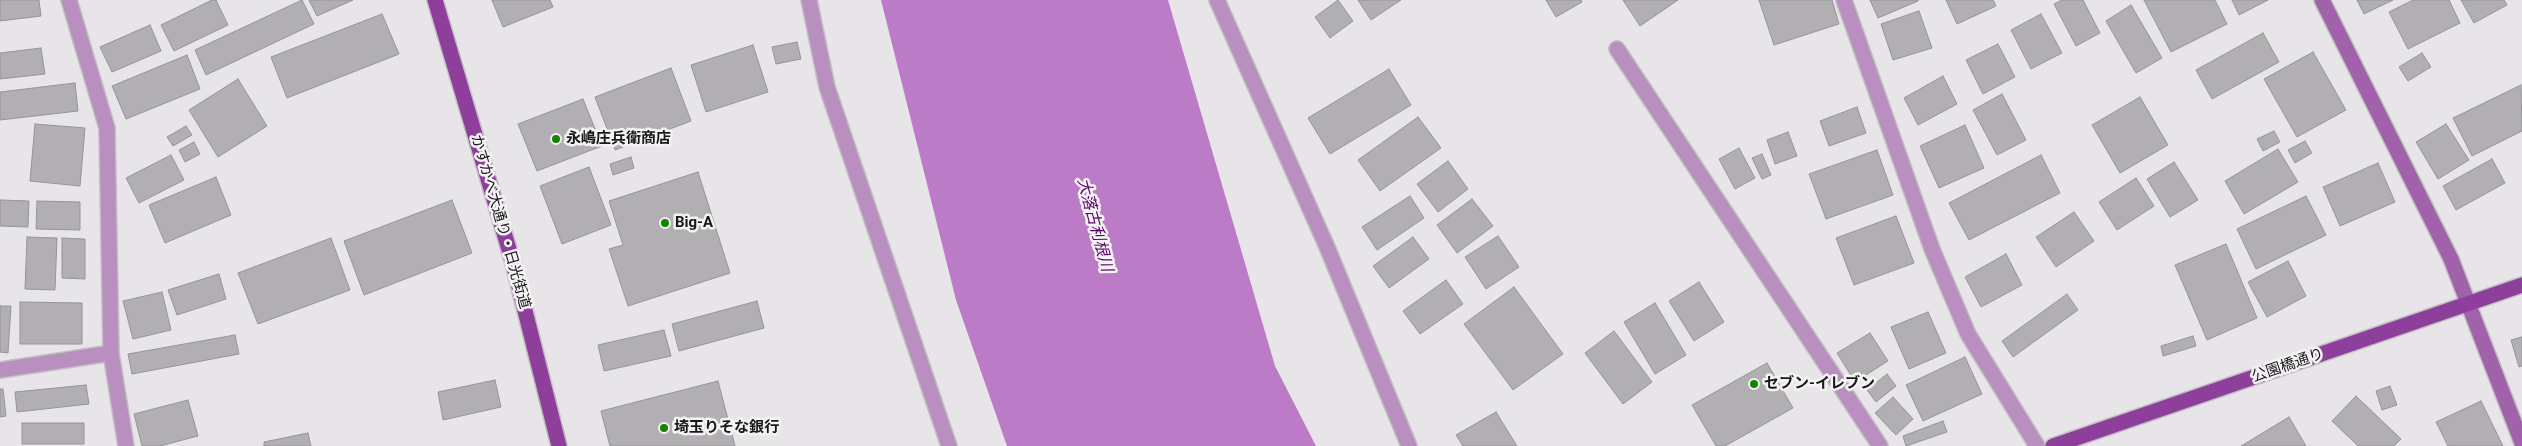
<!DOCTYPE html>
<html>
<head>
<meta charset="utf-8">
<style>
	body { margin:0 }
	canvas { display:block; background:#e8e5e8 }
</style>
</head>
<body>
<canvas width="2522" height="446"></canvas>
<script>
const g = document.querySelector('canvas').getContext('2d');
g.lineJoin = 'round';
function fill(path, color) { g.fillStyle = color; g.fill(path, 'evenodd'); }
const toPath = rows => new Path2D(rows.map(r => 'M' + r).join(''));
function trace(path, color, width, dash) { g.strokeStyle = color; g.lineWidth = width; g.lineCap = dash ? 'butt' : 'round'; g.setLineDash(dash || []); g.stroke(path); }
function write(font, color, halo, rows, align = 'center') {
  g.font = font + ' Roboto,"Noto Sans JP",sans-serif'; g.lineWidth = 5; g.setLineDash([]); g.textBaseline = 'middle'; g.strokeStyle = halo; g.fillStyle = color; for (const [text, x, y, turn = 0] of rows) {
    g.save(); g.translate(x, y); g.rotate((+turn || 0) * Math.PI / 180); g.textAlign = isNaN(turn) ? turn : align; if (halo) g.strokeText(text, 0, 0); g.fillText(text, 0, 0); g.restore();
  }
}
fill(toPath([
	[881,0,1168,0,1275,366,1316,446,1007,446,956,300]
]), '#bc7bc6');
const building = toPath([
	[0,0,39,0,41,16,0,21,0,0],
	[212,0,216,0,228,25,174,51,161,25,212,0],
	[302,0,314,24,206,75,195,50,302,0],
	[309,0,353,0,317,16,309,0],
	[492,0,550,0,553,7,503,27,492,0],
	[1338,0,1353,21,1330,38,1315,17,1338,0],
	[1358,0,1401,0,1371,20,1358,0],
	[1546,0,1581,0,1582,2,1556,17,1546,0],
	[1623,0,1678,0,1640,26,1623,0],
	[1759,0,1832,0,1839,24,1774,45,1759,0],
	[1870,0,1918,0,1918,1,1878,18,1870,0],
	[1946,0,1993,0,1996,6,1957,24,1946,0],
	[2062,0,2083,0,2100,33,2076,46,2054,4,2062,0],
	[2144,0,2215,0,2227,24,2171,52,2144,0],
	[2232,0,2268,0,2239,15,2232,0],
	[2357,0,2393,0,2364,14,2357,0],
	[2413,0,2449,0,2460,23,2408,49,2389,12,2413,0],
	[2461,0,2504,0,2507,5,2474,23,2461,0],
	[2131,5,2162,58,2136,73,2106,21,2131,5],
	[1919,11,1932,48,1893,60,1881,24,1919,11],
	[382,14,399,54,287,98,271,57,382,14],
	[2041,14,2062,53,2031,69,2011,30,2041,14],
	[150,25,161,51,112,72,100,47,150,25],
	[2263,33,2279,62,2212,99,2196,70,2263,33],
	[797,42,801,59,776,64,772,47,797,42],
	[1998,44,2015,77,1983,94,1966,60,1998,44],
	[753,45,768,92,706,112,691,65,753,45],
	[41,48,45,74,0,79,0,53,41,48],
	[2313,52,2346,110,2297,137,2264,79,2313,52],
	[2422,53,2431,67,2408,81,2399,67,2422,53],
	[187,55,200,89,126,119,112,86,187,55],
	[671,68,691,121,615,150,595,97,671,68],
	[1389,69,1411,105,1330,154,1308,118,1389,69],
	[1943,76,1957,104,1918,125,1904,98,1943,76],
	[238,79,267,126,218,157,189,110,238,79],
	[75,83,78,111,0,120,0,92,75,83],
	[2521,85,2522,131,2472,156,2453,118,2521,85],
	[2002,94,2026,140,1997,155,1973,110,2002,94],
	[2140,97,2168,145,2120,173,2092,125,2140,97],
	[583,99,602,146,537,171,518,124,583,99],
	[1857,107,1866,133,1829,146,1820,121,1857,107],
	[1418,117,1441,148,1380,191,1358,160,1418,117],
	[35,124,85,128,80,186,30,181,35,124],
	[2446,124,2469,160,2438,179,2416,142,2446,124],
	[1965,125,1984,168,1939,188,1920,146,1965,125],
	[186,126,192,135,173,146,167,137,186,126],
	[2274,131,2280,142,2263,151,2257,139,2274,131],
	[1788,132,1797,156,1775,164,1767,140,1788,132],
	[2305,141,2312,153,2295,163,2288,150,2305,141],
	[194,142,200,154,185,162,179,150,194,142],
	[1739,148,1755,178,1735,189,1719,159,1739,148],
	[2278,149,2298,182,2244,214,2225,181,2278,149],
	[1877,150,1893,195,1826,219,1809,174,1877,150],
	[1762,154,1771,175,1762,179,1752,158,1762,154],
	[171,155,184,180,139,203,126,178,171,155],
	[2041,155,2060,193,1969,240,1949,203,2041,155],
	[631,157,634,168,613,175,610,164,631,157],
	[2492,159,2505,183,2456,210,2443,186,2492,159],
	[1448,161,1468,189,1438,212,1417,184,1448,161],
	[2174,162,2198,200,2170,217,2147,179,2174,162],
	[2378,163,2395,202,2340,226,2323,187,2378,163],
	[589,167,611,225,562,244,540,186,589,167],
	[698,172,730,273,628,306,609,249,623,245,609,201,698,172],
	[216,177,231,215,165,243,149,205,216,177],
	[2136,178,2154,206,2117,230,2099,202,2136,178],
	[1410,196,1424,218,1377,250,1362,227,1410,196],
	[2306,196,2326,235,2256,269,2237,229,2306,196],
	[1472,199,1493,226,1457,253,1437,225,1472,199],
	[0,200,29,201,28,227,0,226,0,200],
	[452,200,472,253,364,295,344,241,452,200],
	[37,201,80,202,80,230,36,229,37,201],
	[2074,212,2094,241,2056,267,2036,237,2074,212],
	[1896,216,1914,263,1854,285,1836,238,1896,216],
	[1498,236,1519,267,1486,289,1465,257,1498,236],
	[27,237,57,238,55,290,25,289,27,237],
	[1413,237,1429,259,1389,288,1373,266,1413,237],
	[62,238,85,239,85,279,62,278,62,238],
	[331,238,350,290,258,324,238,273,331,238],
	[2226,244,2257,318,2207,340,2175,265,2226,244],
	[2006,254,2022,285,1981,307,1965,277,2006,254],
	[2288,261,2306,296,2267,317,2248,282,2288,261],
	[219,274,226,299,177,315,168,290,219,274],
	[1446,280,1463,304,1420,334,1403,311,1446,280],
	[1699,282,1724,322,1694,341,1669,301,1699,282],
	[1514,287,1563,354,1513,390,1464,324,1514,287],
	[162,292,171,330,133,339,123,301,162,292],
	[2067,294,2078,310,2013,357,2002,341,2067,294],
	[757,301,764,328,679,351,672,324,757,301],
	[20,302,82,303,82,344,20,344,20,302],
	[1655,303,1686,355,1655,374,1624,322,1655,303],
	[0,306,11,306,8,353,0,352,0,306],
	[1928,312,1946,353,1909,369,1891,327,1928,312],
	[664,330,671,356,604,371,598,345,664,330],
	[1614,331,1652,382,1623,404,1585,353,1614,331],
	[1870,333,1888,361,1855,382,1837,353,1870,333],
	[235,335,239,354,132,374,128,354,235,335],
	[2193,336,2196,346,2163,356,2161,346,2193,336],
	[2522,337,2522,366,2519,367,2511,340,2522,337],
	[1965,357,1982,394,1923,421,1906,385,1965,357],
	[1767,363,1793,408,1725,446,1716,446,1692,405,1767,363],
	[1887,374,1896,386,1876,402,1867,390,1887,374],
	[495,380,501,407,443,420,438,392,495,380],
	[718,381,735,446,610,446,601,411,718,381],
	[86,385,89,404,17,412,15,392,86,385],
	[2390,386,2397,405,2382,410,2376,391,2390,386],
	[0,389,3,389,6,416,0,417,0,389],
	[2356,396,2401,439,2394,446,2358,446,2332,421,2356,396],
	[1893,397,1913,419,1896,435,1875,413,1893,397],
	[188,400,198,436,160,446,142,446,134,414,188,400],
	[2481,401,2503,446,2448,446,2436,422,2481,401],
	[1496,412,1517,446,1463,446,1456,435,1496,412],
	[2289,417,2306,446,2241,446,2289,417],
	[1943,421,1947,432,1906,446,1903,436,1943,421],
	[22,423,84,423,84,444,22,444,22,423],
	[308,433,311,446,264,446,264,442,308,433]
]);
fill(building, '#b1afb2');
trace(building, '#969497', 1);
const lane = toPath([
	[1617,49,1880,446]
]);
const street = toPath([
	[69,0,107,128,111,353,126,446],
	[809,0,827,87,949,446],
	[1217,0,1327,247,1409,446],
	[1844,0,1932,249,1968,334,2037,446],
	[0,370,111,353]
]);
const secondary = toPath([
	[2322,0,2451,259,2522,443]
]);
const primary = toPath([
	[435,0,513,263,559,446],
	[2053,446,2522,285]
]);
trace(lane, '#c3c0c3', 18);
trace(street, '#c3c0c3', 18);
trace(secondary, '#c3c0c3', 18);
trace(primary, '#c3c0c3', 18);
trace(lane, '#b98fc0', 15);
trace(street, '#b98fc0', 15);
trace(secondary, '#a162ab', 15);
trace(primary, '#8e3f9b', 15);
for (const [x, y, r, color] of [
	[556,139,5,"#138600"],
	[665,223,5,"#138600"],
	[1754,384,5,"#138600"],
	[664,428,5,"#138600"]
]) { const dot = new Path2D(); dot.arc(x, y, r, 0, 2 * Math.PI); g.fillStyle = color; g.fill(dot); trace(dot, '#f5f2f5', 2); }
write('bold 15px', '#191819', '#f5f2f5', [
	["永嶋庄兵衛商店",566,139],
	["Big-A",675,223],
	["セブン-イレブン",1764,384],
	["埼玉りそな銀行",674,428]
], 'left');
write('15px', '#191819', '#f5f2f5', [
	["かすかべ大通り・日光街道",500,222,74],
	["公園橋通り",2288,366,-19]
]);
write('italic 16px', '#580165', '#f5f2f5', [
	["大落古利根川",1094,225,75]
]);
</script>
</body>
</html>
